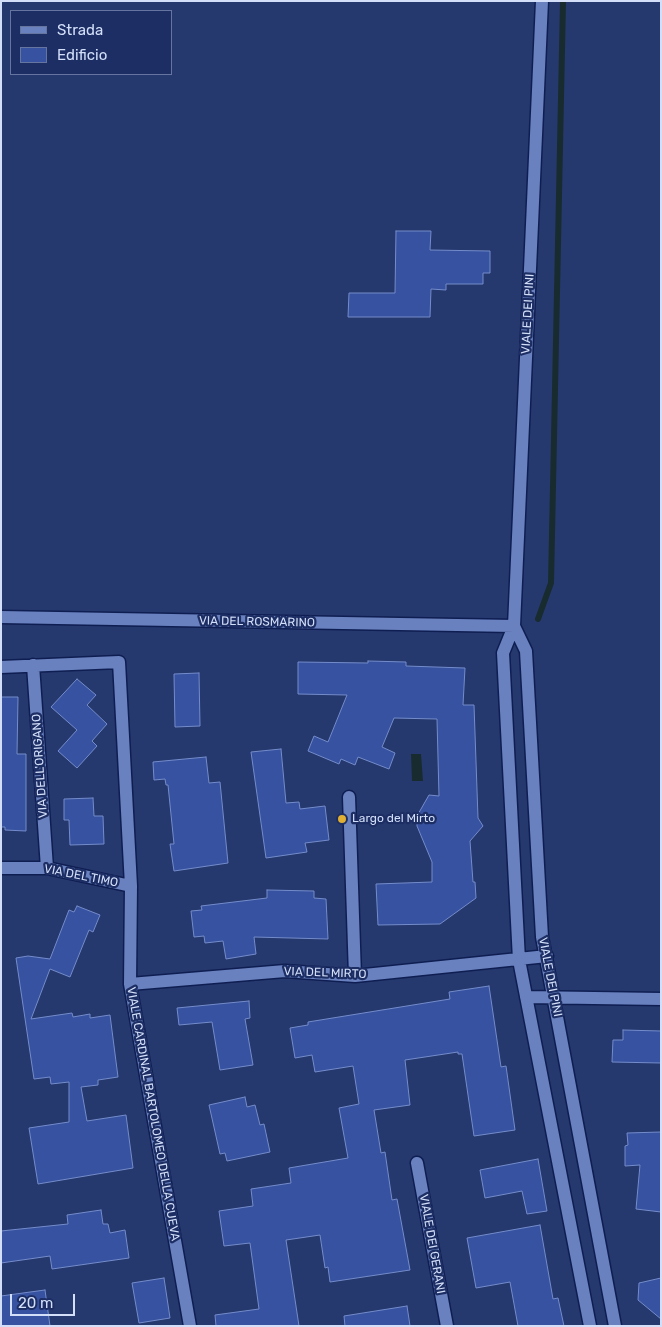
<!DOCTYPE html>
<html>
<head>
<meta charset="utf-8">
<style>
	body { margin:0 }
	#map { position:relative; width:662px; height:1327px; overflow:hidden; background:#26396f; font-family:Rubik,sans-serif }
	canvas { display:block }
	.frame { position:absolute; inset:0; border:2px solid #d3dff9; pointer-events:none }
	.legend { position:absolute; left:10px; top:10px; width:162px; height:65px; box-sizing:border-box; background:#1d2e64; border:1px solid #6675a0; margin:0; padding:6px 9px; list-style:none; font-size:15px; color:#d3dff9 }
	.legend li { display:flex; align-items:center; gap:10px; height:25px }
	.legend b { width:25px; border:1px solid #6675a0 }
	.scale { position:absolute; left:10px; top:1294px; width:65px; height:22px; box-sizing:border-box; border:2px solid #d3dff9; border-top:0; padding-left:6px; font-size:15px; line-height:18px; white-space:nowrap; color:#d3dff9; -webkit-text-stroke:4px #1d2e64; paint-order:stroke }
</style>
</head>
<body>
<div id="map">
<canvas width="662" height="1327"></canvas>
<div class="frame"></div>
<ul class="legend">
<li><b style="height:6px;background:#6981be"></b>Strada</li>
<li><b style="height:14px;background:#3752a0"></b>Edificio</li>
</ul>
<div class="scale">20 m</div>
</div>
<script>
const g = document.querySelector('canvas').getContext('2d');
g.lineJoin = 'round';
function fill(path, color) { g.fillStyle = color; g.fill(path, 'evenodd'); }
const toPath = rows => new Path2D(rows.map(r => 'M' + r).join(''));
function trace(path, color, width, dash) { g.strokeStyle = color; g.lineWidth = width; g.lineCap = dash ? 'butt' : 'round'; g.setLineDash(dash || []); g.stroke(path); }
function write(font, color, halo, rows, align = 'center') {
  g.font = font + ' Rubik,sans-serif'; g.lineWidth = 4.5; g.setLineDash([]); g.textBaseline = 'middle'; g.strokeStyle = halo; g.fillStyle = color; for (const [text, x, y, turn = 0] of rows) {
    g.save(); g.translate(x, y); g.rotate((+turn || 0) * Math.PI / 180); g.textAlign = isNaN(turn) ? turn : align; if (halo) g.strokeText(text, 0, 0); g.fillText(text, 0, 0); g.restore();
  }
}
fill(toPath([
	[411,754,421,754,423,781,412,781]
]), '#182c2f');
trace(toPath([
	[538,619,551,583,563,1]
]), '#182c2f', 6);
const building = toPath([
	[396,231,431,231,430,250,490,251,490,273,483,273,483,284,446,284,446,290,431,289,430,317,348,317,349,293,395,293,396,231],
	[368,661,406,662,406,666,465,668,463,705,474,705,478,818,483,826,470,841,473,882,475,882,476,898,440,924,378,925,376,884,432,882,432,862,417,826,417,816,429,795,439,796,437,719,394,718,382,747,395,753,389,769,358,757,355,765,341,759,339,764,308,751,314,736,328,742,347,695,298,694,298,662,368,663,368,661],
	[199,673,200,726,175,727,174,674,199,673],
	[77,679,96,695,87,705,107,724,92,741,97,746,77,768,58,751,77,730,51,707,77,679],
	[1,697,18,697,17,754,26,754,26,831,5,830,5,827,1,827,1,697],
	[281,749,286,803,299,802,300,809,325,806,329,840,305,843,307,852,266,858,251,752,281,749],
	[206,757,209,783,220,782,228,863,174,871,170,844,174,844,168,785,166,785,165,779,154,780,153,762,206,757],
	[93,798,94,816,103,816,104,844,70,845,69,820,64,820,64,799,93,798],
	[267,890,314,891,314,898,326,899,328,939,254,937,256,954,226,959,223,941,205,943,204,936,194,937,191,911,202,910,201,906,267,898,267,890],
	[77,906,100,915,93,932,89,930,70,977,50,969,31,1019,72,1013,73,1017,90,1014,90,1018,110,1015,118,1077,98,1080,98,1085,81,1087,87,1121,126,1115,133,1168,38,1184,29,1128,69,1122,69,1082,51,1084,50,1077,34,1079,16,958,28,956,50,959,69,910,74,912,77,906],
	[489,986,501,1067,506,1066,515,1130,474,1136,462,1054,458,1054,458,1052,405,1060,410,1105,374,1110,381,1153,385,1152,392,1200,397,1199,410,1270,330,1282,328,1267,325,1268,320,1235,286,1240,299,1326,216,1326,215,1315,259,1309,250,1243,224,1246,219,1211,253,1206,251,1189,291,1183,289,1168,348,1158,339,1108,359,1104,353,1066,315,1072,312,1055,295,1058,290,1028,308,1025,308,1022,450,999,449,992,489,986],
	[249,1001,250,1018,245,1019,253,1065,220,1070,212,1022,179,1025,177,1008,249,1001],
	[623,1030,661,1031,661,1063,612,1062,613,1040,623,1040,623,1030],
	[245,1097,247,1107,255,1105,260,1125,264,1124,270,1152,227,1161,225,1153,220,1154,209,1105,245,1097],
	[661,1132,661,1212,636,1209,640,1165,625,1166,625,1146,628,1145,627,1133,661,1132],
	[538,1159,547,1211,527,1214,522,1191,485,1198,480,1170,538,1159],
	[101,1210,103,1224,108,1224,110,1233,125,1230,129,1258,52,1269,50,1256,1,1263,1,1231,68,1224,67,1215,101,1210],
	[540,1225,553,1299,558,1298,564,1326,518,1326,510,1282,476,1288,467,1238,540,1225],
	[164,1278,170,1318,139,1323,132,1283,164,1278],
	[661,1278,661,1319,638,1300,639,1283,661,1278],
	[45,1290,50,1326,1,1326,1,1296,45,1290],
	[407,1306,410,1326,345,1326,344,1316,407,1306]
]);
fill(building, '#3752a0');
trace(building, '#748cca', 1);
const minor = toPath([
	[542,1,514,626,503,653,519,960,590,1326],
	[1,617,514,626],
	[514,626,526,651,542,937,615,1326],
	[33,665,47,868],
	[1,667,119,662,131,886,130,984,190,1326],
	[349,797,355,976],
	[1,868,47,868,131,886],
	[130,984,285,971,355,976,547,956],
	[526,997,661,999],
	[417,1163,447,1326]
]);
trace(minor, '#0f1e52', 15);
trace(minor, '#6981be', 12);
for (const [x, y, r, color] of [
	[342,819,5,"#dfb034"]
]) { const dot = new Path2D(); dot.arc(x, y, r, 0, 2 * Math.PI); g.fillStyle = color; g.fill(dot); trace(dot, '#1d2e64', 2); }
write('12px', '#d3dff9', '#1d2e64', [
	["VIALE DEI PINI",528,314,-87],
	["VIA DEL ROSMARINO",257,622,1],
	["VIA DELL'ORIGANO",40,766,-94],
	["VIA DEL TIMO",81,876,11],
	["VIA DEL MIRTO",325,973,2],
	["VIALE DEI PINI",550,977,79],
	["VIALE CARDINAL BARTOLOMEO DELLA CUEVA",153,1114,80],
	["VIALE DEI GERANI",432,1244,80]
]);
write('12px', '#d3dff9', '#1d2e64', [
	["Largo del Mirto",352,819]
], 'left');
</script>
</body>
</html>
